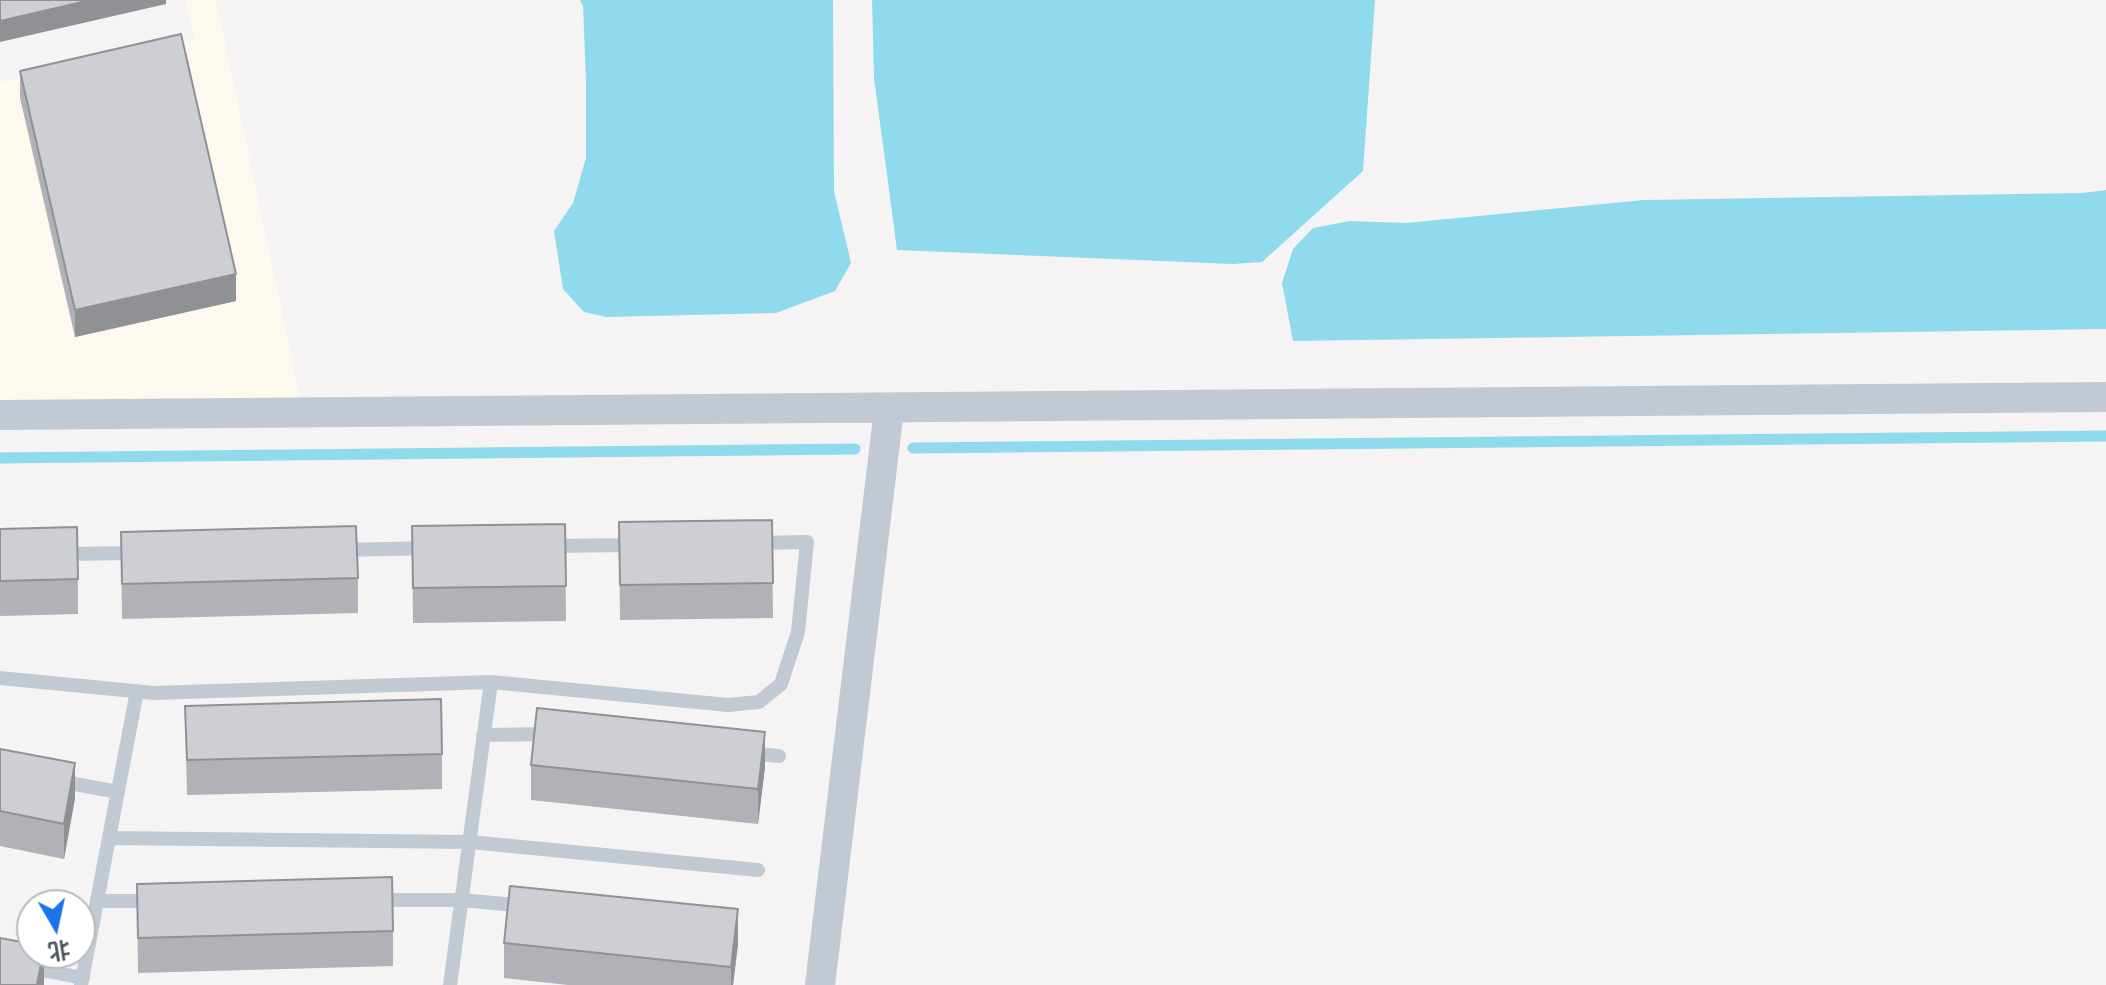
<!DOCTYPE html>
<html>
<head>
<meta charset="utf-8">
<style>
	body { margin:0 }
	#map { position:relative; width:2106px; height:985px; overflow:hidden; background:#f5f3f3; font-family:Raleway,"Noto Sans SC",sans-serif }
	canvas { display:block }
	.north { position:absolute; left:16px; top:889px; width:80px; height:80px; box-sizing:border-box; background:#fff; border:2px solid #b7bbc0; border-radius:50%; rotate:171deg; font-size:22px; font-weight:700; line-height:32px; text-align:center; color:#4a5661 }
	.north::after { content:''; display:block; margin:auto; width:28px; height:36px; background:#1a73e8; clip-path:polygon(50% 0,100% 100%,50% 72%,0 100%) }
</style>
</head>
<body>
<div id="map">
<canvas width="2106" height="985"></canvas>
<div class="north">北</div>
</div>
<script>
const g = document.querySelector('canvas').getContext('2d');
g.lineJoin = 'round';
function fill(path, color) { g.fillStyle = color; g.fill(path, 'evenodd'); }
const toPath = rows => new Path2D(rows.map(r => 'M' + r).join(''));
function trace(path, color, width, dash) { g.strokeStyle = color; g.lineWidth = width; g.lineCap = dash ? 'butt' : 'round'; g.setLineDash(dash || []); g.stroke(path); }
fill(toPath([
	[186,0,216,0,301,402,0,406,0,82,195,41]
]), '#fdf9ef');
fill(toPath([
	[580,0,833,0,834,191,851,263,835,291,776,313,606,317,584,312,563,289,554,231,573,203,586,158,586,81,583,6],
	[872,0,1375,0,1363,171,1262,262,1233,264,897,250,874,78],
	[2106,190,2106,329,1293,341,1282,283,1293,249,1313,228,1350,221,1406,223,1644,200,2082,193]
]), '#90daee');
trace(toPath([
	[913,448,2106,436],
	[0,458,855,449]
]), '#90daee', 11);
trace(toPath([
	[548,546,636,545],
	[340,550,432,548],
	[60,554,140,553],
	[0,678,154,693,491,682,728,705,759,702,781,684,798,632,807,542,756,543],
	[483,735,552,734],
	[747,753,779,756],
	[59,781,118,792],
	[109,838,470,842,758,870],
	[375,900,461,900,526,906],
	[97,901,154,901],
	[0,962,83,978],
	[81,985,137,691],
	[450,985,491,682]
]), '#c1cad2', 14);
trace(toPath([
	[0,415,2106,397],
	[820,985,889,409]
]), '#c1cad2', 30);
fill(toPath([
	[20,71,236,301,75,337,20,98],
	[772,520,773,618,620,620,619,522],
	[565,524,566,621,413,623,412,526],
	[0,529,78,579,78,614,0,616],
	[121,532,358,578,358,613,122,619],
	[185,706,442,754,442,789,187,795],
	[0,749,75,798,64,859,0,846],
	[531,765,765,767,758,824,531,800],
	[137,884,393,931,393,966,138,973],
	[504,943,738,944,733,985,568,985,504,978]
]), '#b0b2b7');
fill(toPath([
	[91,0,166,0,166,4,0,42,0,21],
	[236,274,236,301,75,337,75,310],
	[765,732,765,767,758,824,758,789],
	[75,763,75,798,64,859,64,824],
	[738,909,738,944,733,985,731,985,731,967],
	[43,953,44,953,44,985,37,985]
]), '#909195');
const building = toPath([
	[0,0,91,0,0,21,0,0],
	[181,34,236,274,75,310,20,71,181,34],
	[772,520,773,583,620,585,619,522,772,520],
	[565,524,566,586,413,588,412,526,565,524],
	[356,526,358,578,122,584,121,532,356,526],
	[77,527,78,579,0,581,0,529,77,527],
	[441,699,442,754,187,760,185,706,441,699],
	[537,708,765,732,758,789,531,765,537,708],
	[0,749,75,763,64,824,0,811,0,749],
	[392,877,393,931,138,938,137,884,392,877],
	[510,886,738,909,731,967,504,943,510,886],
	[0,938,32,944,32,953,43,953,37,985,0,985,0,938]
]);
fill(building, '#cdcfd5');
trace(building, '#909195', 2);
</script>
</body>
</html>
